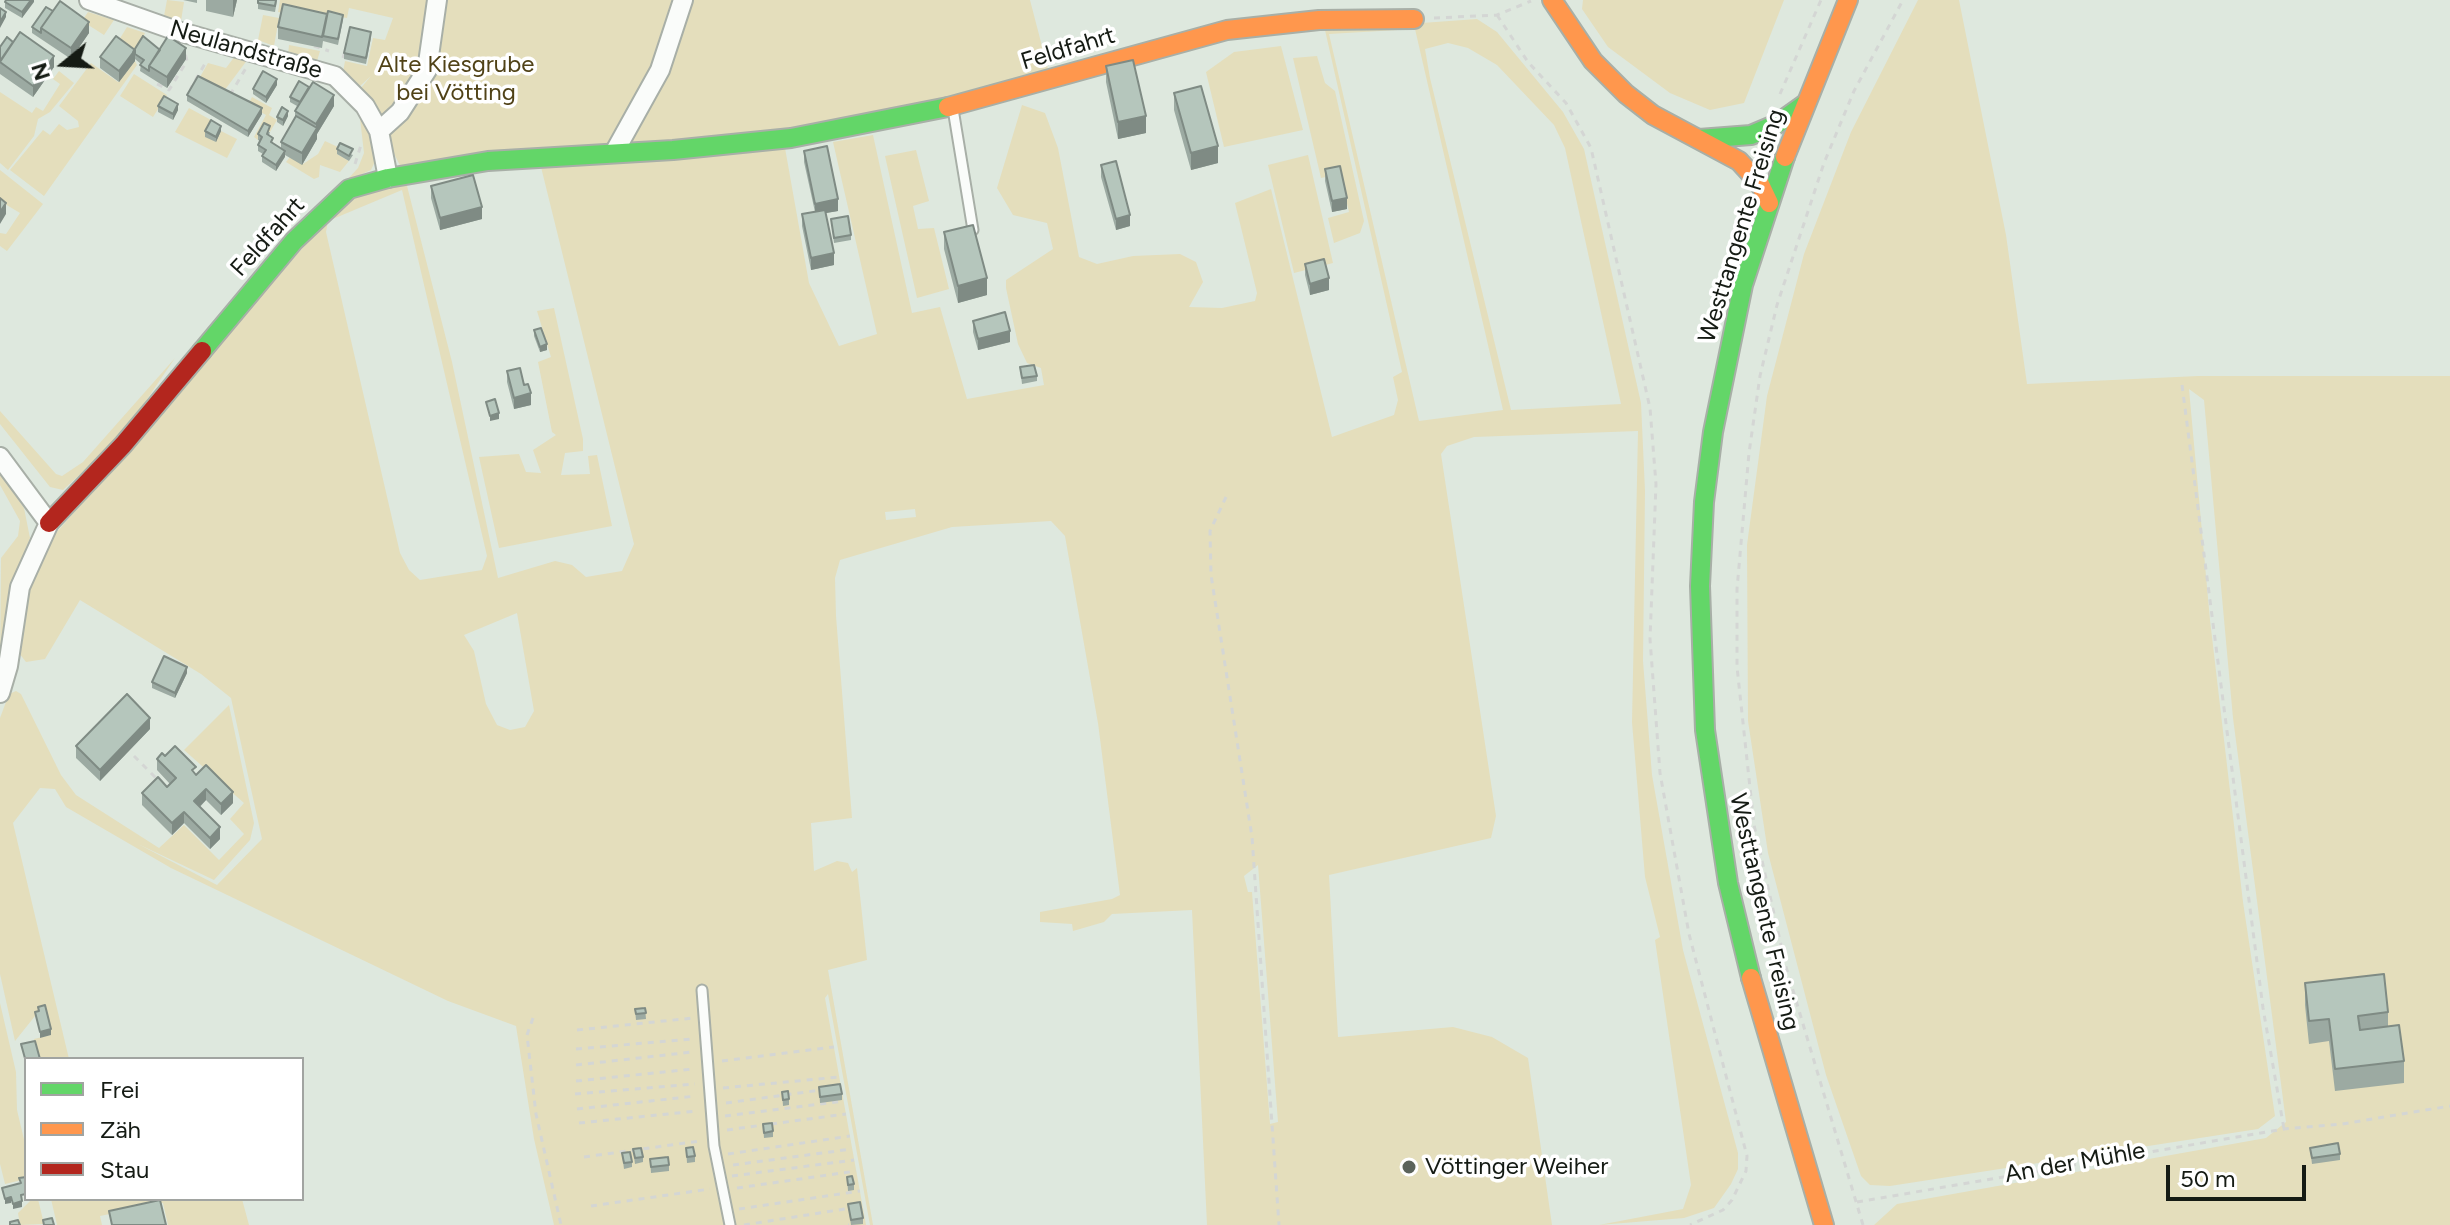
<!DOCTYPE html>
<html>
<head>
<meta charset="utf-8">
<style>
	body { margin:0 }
	#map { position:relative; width:2450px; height:1225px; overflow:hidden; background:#dee8de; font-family:Figtree,sans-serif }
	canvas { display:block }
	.legend { position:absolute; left:24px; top:1057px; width:280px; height:144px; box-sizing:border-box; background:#fff; border:2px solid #a1a4a1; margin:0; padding:10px 14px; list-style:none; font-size:24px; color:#151b14 }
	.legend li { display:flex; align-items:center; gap:16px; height:40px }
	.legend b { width:40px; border:2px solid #a1a4a1 }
	.north { position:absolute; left:24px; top:24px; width:80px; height:80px; -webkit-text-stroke:6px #fff; paint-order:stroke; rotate:252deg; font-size:22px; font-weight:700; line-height:32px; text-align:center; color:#151b14 }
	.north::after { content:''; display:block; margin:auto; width:28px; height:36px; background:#151b14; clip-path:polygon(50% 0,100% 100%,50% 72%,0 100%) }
	.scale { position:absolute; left:2166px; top:1165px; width:140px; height:36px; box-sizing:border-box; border:4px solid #151b14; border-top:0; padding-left:10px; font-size:24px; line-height:28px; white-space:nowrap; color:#151b14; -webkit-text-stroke:6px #fff; paint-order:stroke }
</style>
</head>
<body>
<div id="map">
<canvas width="2450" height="1225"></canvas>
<ul class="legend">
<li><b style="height:10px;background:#63d668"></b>Frei</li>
<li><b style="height:10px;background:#ff974d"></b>Zäh</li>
<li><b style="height:10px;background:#b3261e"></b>Stau</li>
</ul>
<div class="north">N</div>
<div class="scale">50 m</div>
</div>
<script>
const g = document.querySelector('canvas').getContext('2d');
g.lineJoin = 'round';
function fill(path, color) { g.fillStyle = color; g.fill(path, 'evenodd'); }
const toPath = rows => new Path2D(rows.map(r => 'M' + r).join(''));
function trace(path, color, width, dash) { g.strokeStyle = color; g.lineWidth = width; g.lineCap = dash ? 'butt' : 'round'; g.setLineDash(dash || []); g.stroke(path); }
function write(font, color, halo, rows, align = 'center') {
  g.font = font + ' Figtree,sans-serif'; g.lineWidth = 7; g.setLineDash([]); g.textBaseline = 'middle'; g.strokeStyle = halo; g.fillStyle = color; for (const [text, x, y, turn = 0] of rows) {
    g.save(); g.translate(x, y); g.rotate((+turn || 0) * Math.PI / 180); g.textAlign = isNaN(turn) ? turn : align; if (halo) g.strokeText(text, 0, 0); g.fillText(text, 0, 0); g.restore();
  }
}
fill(toPath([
	[167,0,184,2,181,21,164,16],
	[280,0,1030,0,1049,73,774,136,403,171,360,89,371,76,359,87,343,72,345,61,367,66,373,38,385,40,393,18,349,8,347,18,306,11,305,17,278,12],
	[1583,0,1784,0,1744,103,1710,110,1670,93,1608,47,1582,9],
	[1918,0,1959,0,2006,235,2027,384,2198,376,2450,376,2450,1225,1874,1225,1897,1204,2266,1138,2286,1122,2233,718,2204,400,2189,389,2210,620,2243,902,2275,1116,2258,1129,1890,1186,1870,1185,1861,1176,1826,1075,1768,853,1748,721,1747,545,1767,396,1804,254,1851,132],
	[88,12,114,20,104,35,82,21],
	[263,15,279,18,274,46,258,40],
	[1477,19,1497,32,1563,112,1584,149,1641,403,1645,491,1643,661,1652,775,1683,950,1738,1153,1738,1169,1731,1184,1714,1208,1684,1218,1599,1225,1683,1209,1691,1185,1655,940,1660,937,1645,877,1632,722,1638,431,1474,437,1447,446,1441,454,1496,816,1491,838,1329,875,1338,1037,1453,1027,1492,1037,1528,1058,1552,1225,1207,1225,1192,910,1112,914,1104,922,1073,931,1072,924,1040,922,1040,912,1112,899,1120,895,1098,723,1065,536,1051,521,952,527,840,560,835,578,836,616,852,818,811,823,814,871,837,861,848,863,852,872,857,868,867,960,828,970,873,1225,870,1225,828,994,825,998,866,1225,554,1225,534,1139,516,1026,448,1001,171,868,66,807,55,789,40,788,13,823,69,1059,39,1059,34,1039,51,1035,43,1006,15,1041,0,974,0,718,9,694,16,691,21,694,61,775,76,795,159,848,184,825,219,860,244,834,230,819,244,803,184,750,229,705,254,823,250,840,214,880,138,844,217,885,262,839,231,698,201,674,80,600,45,659,26,662,19,653,24,596,50,540,344,200,406,182,452,362,498,578,555,561,572,565,586,577,622,571,634,544,541,167,785,148,809,283,839,346,877,334,833,142,873,135,912,313,940,307,967,399,1044,385,1041,368,1027,363,1018,344,1006,288,1006,280,1053,249,1047,223,1013,215,997,188,1022,105,1045,113,1058,148,1079,257,1097,264,1133,256,1180,254,1196,262,1203,282,1189,307,1222,308,1255,301,1257,293,1235,203,1271,189,1332,437,1394,415,1398,400,1393,377,1402,372,1325,30],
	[1415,29,1503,410,1419,421,1329,34],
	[1448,43,1468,48,1497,65,1554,125,1565,148,1621,404,1511,410,1430,78,1425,49],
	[402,190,487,556,482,570,420,580,409,570,400,553,326,232,328,221],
	[915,509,916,517,886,520,885,512],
	[517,613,534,711,525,727,510,730,497,725,486,704,474,651,464,635],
	[1258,865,1278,1122,1270,1124,1252,892,1248,892,1244,876],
	[127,27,145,33,136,52,119,40],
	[289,45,320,51,317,61,288,55],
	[1281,46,1303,130,1224,147,1206,72,1234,52],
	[235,56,248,59,224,91,200,77,208,63,226,68],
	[1317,56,1325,83,1335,91,1364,221,1360,233,1334,243,1328,218,1349,212,1340,174,1321,178,1293,58],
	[135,61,137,65,44,196,10,170,43,130,50,135,59,124,67,130,79,127,78,121,59,106,91,63,118,82],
	[59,71,74,83,50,112,38,119,34,136,8,170,0,163,0,92,32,113,36,107,43,111,60,84,53,79],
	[134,74,167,95,153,117,120,96],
	[252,97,272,108,269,115,277,120,270,132,264,129,258,140,254,137,266,115,248,105],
	[189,108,211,120,215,142,221,131,237,139,227,158,175,132],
	[359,110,373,141,376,159,371,170,346,181,358,168,364,153],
	[325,141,340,148,337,154,349,161,340,172,320,165,319,177,314,179,286,162,290,157,303,164,318,154],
	[916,150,929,201,913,206,918,229,934,228,949,289,917,298,885,156],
	[1308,155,1333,263,1294,273,1268,165],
	[0,170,43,204,7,251,0,246,0,233,6,234,20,213,0,201],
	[554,308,583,439,583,451,565,453,561,475,590,474,588,456,597,455,612,526,499,548,479,457,519,454,526,472,541,473,533,450,556,435,552,432,538,362,551,357,537,311],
	[175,358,122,436,63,490,50,487,0,424,0,411,56,474,62,476,83,462],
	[0,472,24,508,30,538,11,589,0,671,1,558,18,536,20,521,0,485],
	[0,1003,16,1072,17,1110,26,1148,26,1179,5,1184,0,1164],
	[32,1199,38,1199,44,1224,20,1225,18,1213],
	[51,1199,242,1199,249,1225,168,1225,163,1203,100,1216,102,1225,57,1225]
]), '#e4debc');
const lane = toPath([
	[953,109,973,230],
	[702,990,714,1146,730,1225]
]);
const street = toPath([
	[89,0,174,30,335,76,365,106,379,131,388,178],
	[379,131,400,112,427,70,437,0],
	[615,151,660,70,683,0],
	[0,457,49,523,20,587,8,666,0,693]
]);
const fast = toPath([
	[1699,139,1751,135,1777,124,1805,104],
	[202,351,294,241,349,189,388,178,488,161,673,150,791,138,948,107],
	[1751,978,1728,883,1705,730,1700,586,1704,502,1713,432,1743,285,1785,157]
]);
const slow = toPath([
	[1552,0,1593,61,1626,94,1653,115,1739,161,1760,184,1769,203],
	[948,107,1227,30,1319,20,1414,19],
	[1785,157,1848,0],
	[1751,978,1824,1225]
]);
const jam = toPath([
	[49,523,123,445,202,351]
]);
trace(lane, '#a8afa7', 13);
trace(street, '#a8afa7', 22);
trace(fast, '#a8afa7', 22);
trace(slow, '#a8afa7', 22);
trace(jam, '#a8afa7', 22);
trace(toPath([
	[1497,15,1528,62,1566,103,1591,148,1650,408,1656,484,1650,639,1660,773,1689,934,1747,1156,1746,1171,1732,1200,1723,1210,1690,1225],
	[1434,18,1497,15,1531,1],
	[314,46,329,51],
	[343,58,347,44],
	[157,84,169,90,187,61,185,53],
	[192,91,191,88,207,60],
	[1780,94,1821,0],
	[230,95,246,68],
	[355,164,361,145],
	[2182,385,2263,1008,2284,1129],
	[1226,497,1210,531,1211,575,1252,837,1279,1225],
	[134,756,158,780],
	[533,1018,527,1035,536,1114,561,1225],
	[577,1030,693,1018],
	[576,1049,692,1039],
	[722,1061,834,1047],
	[576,1065,692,1052],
	[576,1081,693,1069],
	[723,1088,839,1077],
	[575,1094,695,1084],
	[726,1103,821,1090],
	[577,1109,696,1096],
	[725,1116,844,1101],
	[579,1123,697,1111],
	[771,1124,846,1114],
	[727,1130,763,1125],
	[728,1154,850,1136],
	[584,1157,700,1141],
	[733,1165,852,1149],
	[732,1176,854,1160],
	[737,1188,856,1171],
	[1857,1202,2284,1129,2342,1124,2450,1106],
	[591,1206,710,1189],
	[739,1209,860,1191],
	[744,1225,851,1208],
	[848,1225,849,1225],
	[1863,1225,1786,967,1754,825,1737,667,1737,589,1749,453,1760,376,1777,305,1824,163,1854,91,1903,0]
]), '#d4d6d4', 3, [6, 6]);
trace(lane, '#fafcfa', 9);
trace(street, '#fafcfa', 18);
trace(fast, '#63d668', 18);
trace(slow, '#ff974d', 18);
trace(jam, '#b3261e', 18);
fill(toPath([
	[34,0,22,18,5,8,5,2],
	[183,0,197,0,197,3],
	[206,0,237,0,233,17,206,11],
	[258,0,277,0,275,12,258,9],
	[343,20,338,45,323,41,322,48,278,39,278,27],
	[32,27,89,33,71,59,32,33],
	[371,38,366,64,344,59,344,53],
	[0,47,54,67,33,97,0,74],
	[134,50,160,50,186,59,167,88,140,71,141,64,135,59,135,61,119,82,100,68,100,57],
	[1106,66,1146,133,1118,139,1106,82],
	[277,85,266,103,253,94,253,89],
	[1174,93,1218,163,1191,170,1174,110],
	[187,95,262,114,248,137,187,101],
	[290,97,334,106,317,134,317,139,302,165,285,155,276,171,262,162,262,156,263,154,258,151,258,145,260,141,258,140,258,134,270,132,269,135,273,144,281,149,281,142,295,118,295,111,297,106,290,102],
	[158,106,178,110,173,120,158,112],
	[288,116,283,126,277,122,277,117],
	[205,131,221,131,216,142,205,137],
	[337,149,353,155,349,161,337,154],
	[804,151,838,211,825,213,834,265,811,270,802,226,802,214,815,212,804,162],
	[1101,165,1130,226,1116,230,1101,177],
	[1325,169,1347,209,1332,212,1325,181],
	[431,186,482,219,440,230,431,198],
	[831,219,851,235,851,240,834,243],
	[944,232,987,295,958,303,944,249],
	[1305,264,1329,290,1310,295,1305,275],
	[973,321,1010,342,978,350,973,332],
	[534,330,547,350,540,352,534,336],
	[1020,367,1037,376,1037,381,1022,384],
	[507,371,531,405,514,409,507,382],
	[187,673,175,698,152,688,152,682],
	[150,729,100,781,76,758,76,746],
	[165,756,196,774,233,803,221,815,206,800,200,807,220,839,210,849,184,823,172,835,142,805,142,793,167,787,170,784,157,770,157,759],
	[2305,983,2388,1012,2388,1027,2404,1061,2404,1083,2335,1091,2329,1041,2309,1044,2305,1005],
	[645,1008,646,1019,636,1020,635,1009],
	[819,1087,842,1094,842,1100,820,1103],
	[782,1092,789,1099,789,1105,783,1106],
	[763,1124,773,1131,773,1137,764,1138],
	[686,1148,695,1156,695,1162,687,1163],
	[2310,1148,2340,1154,2340,1160,2312,1164],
	[633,1149,643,1157,643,1162,635,1164],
	[622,1153,632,1162,632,1167,624,1169],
	[650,1159,669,1165,669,1171,651,1173],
	[847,1177,854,1184,854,1190,848,1191],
	[848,1204,863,1218,863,1224,851,1225]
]), '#9caaa2');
fill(toPath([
	[31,0,34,0,34,2,22,18,22,12],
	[233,0,237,0,233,17],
	[6,12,6,17,0,28,0,22],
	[89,22,89,33,71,59,71,48],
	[186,48,186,59,167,88,167,77],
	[135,50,135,61,119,82,119,71],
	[54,56,54,67,33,97,33,86],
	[277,79,277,85,266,103,266,97],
	[334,95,334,106,317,134,317,139,302,165,302,153,316,129,316,124],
	[178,104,178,110,173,120,173,114],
	[262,108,262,114,248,137,248,131],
	[288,111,288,116,283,126,283,120],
	[1146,116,1146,133,1118,139,1118,122],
	[221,126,221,131,216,142,216,137],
	[1218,146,1218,163,1191,170,1191,153],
	[285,151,285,157,276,171,276,165],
	[1347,198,1347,209,1332,212,1332,201],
	[838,199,838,211,815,215,815,204],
	[6,203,6,214,0,224,0,212],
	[482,207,482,219,440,230,440,218],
	[1130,215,1130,226,1116,230,1116,219],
	[834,253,834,265,811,270,811,258],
	[987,278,987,295,958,303,958,286],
	[1329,278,1329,290,1310,295,1310,284],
	[1010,331,1010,342,978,350,978,339],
	[547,344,547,350,540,352,540,347],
	[531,393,531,405,514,409,514,398],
	[499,413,499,419,490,421,490,416],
	[187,667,187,673,175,698,175,693],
	[150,718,150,729,100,781,100,770],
	[206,789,206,800,194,812,194,801],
	[233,792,233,803,221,815,221,804],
	[184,812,184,823,172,835,172,823],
	[220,827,220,839,210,849,210,838],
	[51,1029,51,1035,40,1038,40,1032],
	[11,1197,11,1203,5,1204,5,1199],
	[22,1201,22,1207,13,1209,13,1204]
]), '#7f8b84');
const building = toPath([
	[6,0,31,0,22,12,5,2,6,0],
	[258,0,276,0,275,6,258,3,258,0],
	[60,1,89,22,71,48,41,28,60,1],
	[283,4,327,14,322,37,278,27,283,4],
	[46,7,53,11,41,28,41,33,32,27,46,7],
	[0,8,6,12,0,22,0,8],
	[328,11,343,15,338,39,323,36,328,11],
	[350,27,371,32,366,58,344,53,350,27],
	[20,32,54,56,33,86,0,62,20,32],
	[116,36,135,50,119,71,100,57,116,36],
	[143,36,160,50,149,66,149,71,140,65,144,60,135,54,135,50,133,52,143,36],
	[168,36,186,48,167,77,149,66,168,36],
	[7,37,13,42,0,61,0,47,7,37],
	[1133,60,1146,116,1118,122,1106,66,1133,60],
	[263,71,277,79,266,97,253,89,263,71],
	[198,76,262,108,248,131,187,95,198,76],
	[299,81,309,87,300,102,290,97,299,81],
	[313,82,334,95,316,124,295,111,313,82],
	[1201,86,1218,146,1191,153,1174,93,1201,86],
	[164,96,178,104,173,114,158,106,164,96],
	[282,107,288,111,283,120,277,117,282,107],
	[296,116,317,128,302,153,281,142,296,116],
	[211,120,221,126,216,137,205,131,211,120],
	[264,123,270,126,267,134,273,138,271,142,285,151,276,165,262,156,266,150,258,145,262,137,258,134,264,123],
	[340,143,353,149,349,156,337,149,340,143],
	[827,146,838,199,815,204,804,151,827,146],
	[1116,161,1130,215,1116,219,1101,165,1116,161],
	[1340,166,1347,198,1332,201,1325,169,1340,166],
	[473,175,482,207,440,218,431,186,473,175],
	[0,198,6,203,0,212,0,198],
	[825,210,834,253,811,258,802,214,825,210],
	[848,216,851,235,834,238,831,219,848,216],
	[973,225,987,278,958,286,944,232,973,225],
	[1324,259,1329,278,1310,284,1305,264,1324,259],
	[1005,312,1010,331,978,339,973,321,1005,312],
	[541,328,547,344,540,347,534,330,541,328],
	[1034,365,1037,376,1022,378,1020,367,1034,365],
	[520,368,524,385,528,384,531,393,514,398,507,371,520,368],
	[495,399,499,413,490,416,486,402,495,399],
	[164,656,187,667,175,693,152,682,164,656],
	[127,694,150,718,100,770,76,746,127,694],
	[175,746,196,767,192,770,196,775,206,765,233,792,221,804,206,789,194,801,220,827,210,838,184,812,172,823,142,793,158,777,167,787,176,778,157,759,162,753,165,756,175,746],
	[2384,974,2388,1012,2358,1016,2360,1030,2399,1025,2404,1061,2335,1069,2329,1019,2309,1021,2305,983,2384,974],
	[45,1005,51,1029,40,1032,35,1012,39,1011,38,1007,45,1005],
	[645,1008,646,1013,636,1014,635,1009,645,1008],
	[35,1041,40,1059,26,1059,26,1062,21,1044,35,1041],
	[840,1084,842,1094,820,1097,819,1087,840,1084],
	[788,1091,789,1099,783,1100,782,1092,788,1091],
	[772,1123,773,1131,764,1133,763,1124,772,1123],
	[2338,1143,2340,1154,2312,1158,2310,1148,2338,1143],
	[693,1147,695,1156,687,1157,686,1148,693,1147],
	[641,1148,643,1157,635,1158,633,1149,641,1148],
	[630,1152,632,1162,624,1163,622,1153,630,1152],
	[668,1157,669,1165,651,1167,650,1159,668,1157],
	[852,1176,854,1184,848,1185,847,1177,852,1176],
	[26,1177,26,1194,21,1195,22,1201,13,1204,11,1197,5,1199,2,1188,21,1183,19,1178,26,1177],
	[160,1200,166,1225,112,1225,109,1211,160,1200],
	[860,1202,863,1218,851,1220,848,1204,860,1202],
	[52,1218,54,1225,44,1225,43,1220,52,1218],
	[18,1220,20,1225,10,1225,10,1222,18,1220]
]);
fill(building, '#b5c6bc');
trace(building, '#7f8b84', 2);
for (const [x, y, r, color] of [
	[1409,1167,8,"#5b635b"]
]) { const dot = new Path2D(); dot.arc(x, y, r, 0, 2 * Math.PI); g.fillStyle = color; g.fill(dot); trace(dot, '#fff', 3); }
write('24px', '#151b14', '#fff', [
	["Feldfahrt",1068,49,-17],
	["Neulandstraße",246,50,16],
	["Westtangente Freising",1742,226,-73],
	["Feldfahrt",268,237,-48],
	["Westtangente Freising",1764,912,77],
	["An der Mühle",2075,1163,-10]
]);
write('24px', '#504217', '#fff', [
	["Alte Kiesgrube",456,65],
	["bei Vötting",456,93]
]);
write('24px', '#151b14', '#fff', [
	["Vöttinger Weiher",1425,1167]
], 'left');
</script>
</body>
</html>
